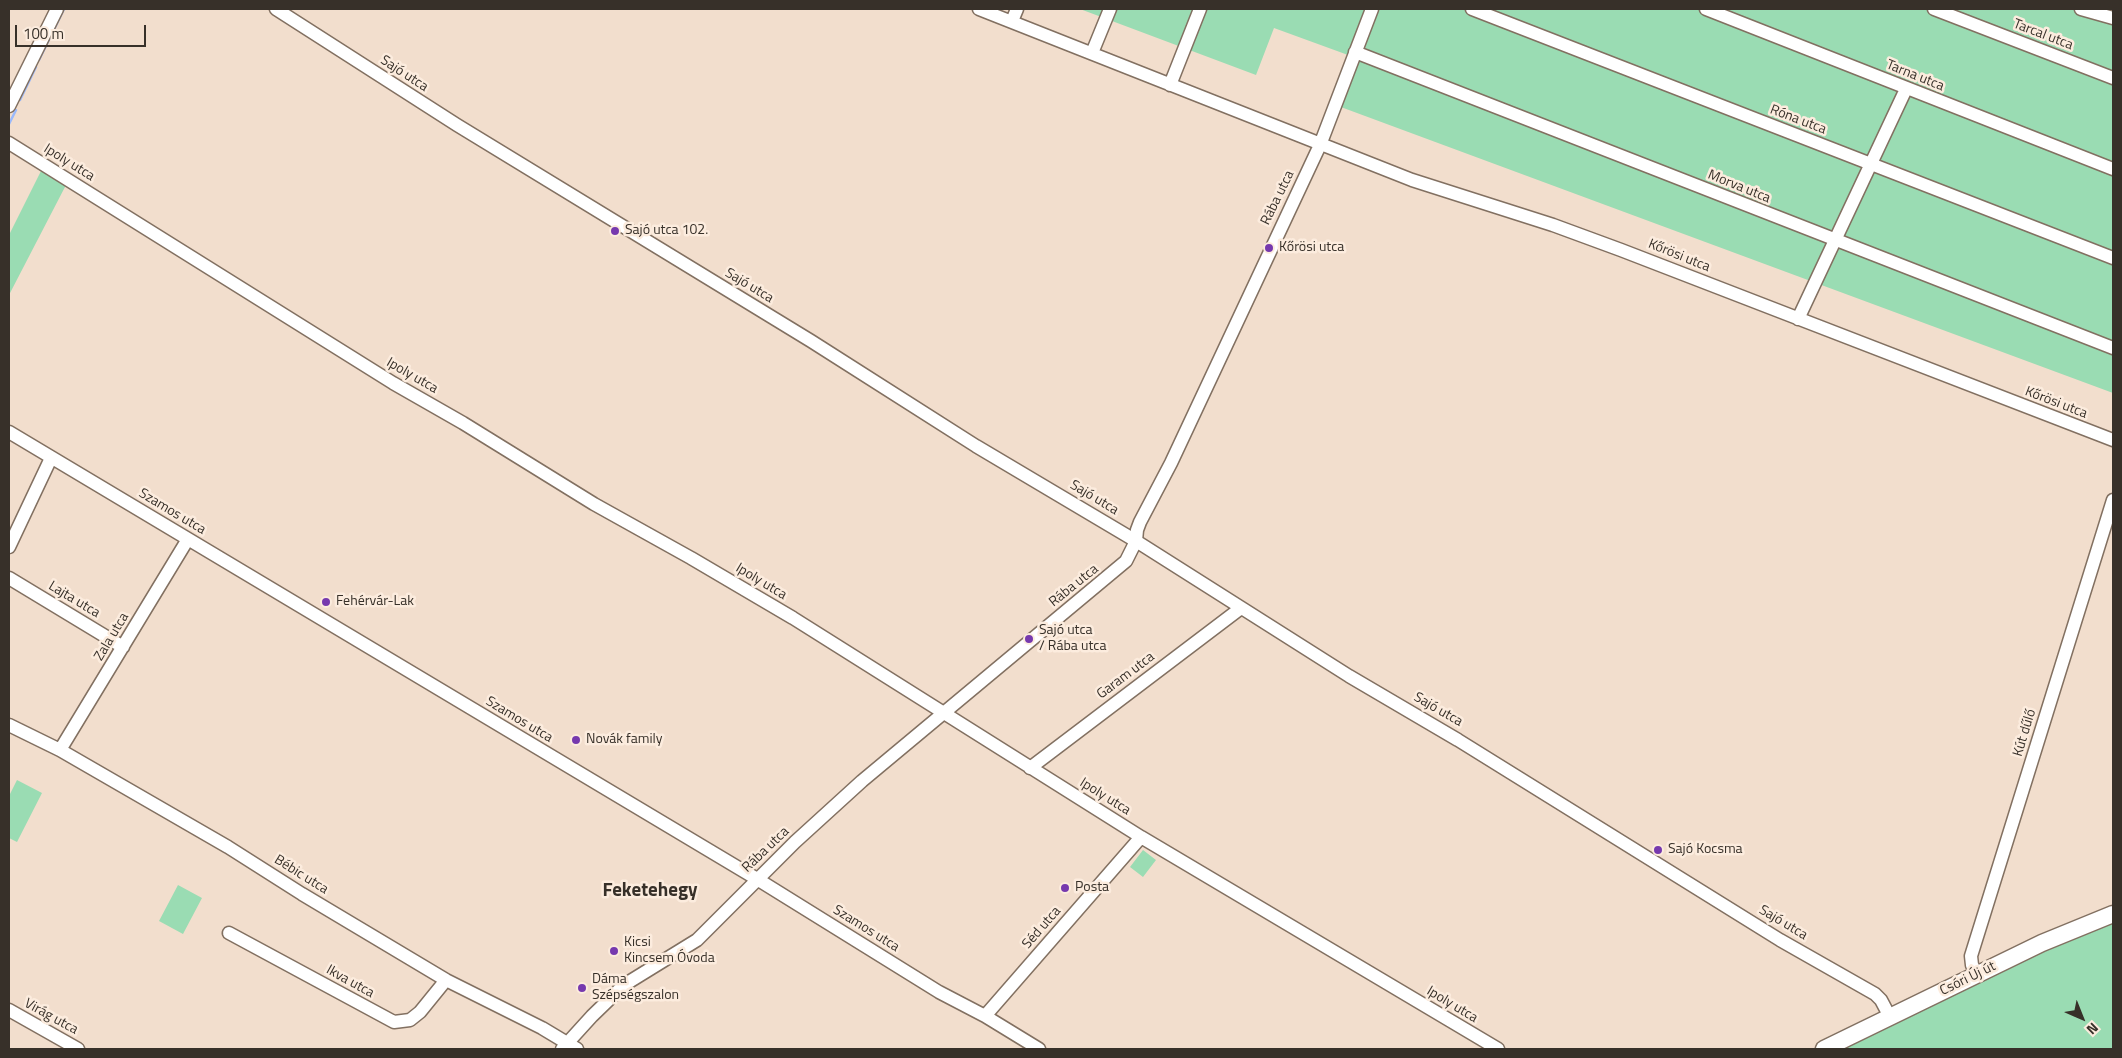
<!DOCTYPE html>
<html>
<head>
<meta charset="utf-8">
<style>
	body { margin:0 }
	#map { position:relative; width:2122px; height:1058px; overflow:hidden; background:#f2decd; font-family:"Titillium Web",sans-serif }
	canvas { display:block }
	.frame { position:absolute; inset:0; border:10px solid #373029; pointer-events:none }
	.north { position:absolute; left:2057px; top:993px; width:50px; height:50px; -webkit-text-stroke:4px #fcecde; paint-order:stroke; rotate:136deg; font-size:14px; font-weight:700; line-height:20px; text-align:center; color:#373029 }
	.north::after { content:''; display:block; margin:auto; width:18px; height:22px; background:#373029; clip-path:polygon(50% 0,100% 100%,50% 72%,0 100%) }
	.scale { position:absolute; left:15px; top:25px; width:131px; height:22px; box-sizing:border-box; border:2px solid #373029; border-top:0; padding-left:6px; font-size:15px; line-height:18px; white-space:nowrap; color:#373029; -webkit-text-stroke:4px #fcecde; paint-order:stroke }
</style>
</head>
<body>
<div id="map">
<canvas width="2122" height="1058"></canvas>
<div class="frame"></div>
<div class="north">N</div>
<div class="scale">100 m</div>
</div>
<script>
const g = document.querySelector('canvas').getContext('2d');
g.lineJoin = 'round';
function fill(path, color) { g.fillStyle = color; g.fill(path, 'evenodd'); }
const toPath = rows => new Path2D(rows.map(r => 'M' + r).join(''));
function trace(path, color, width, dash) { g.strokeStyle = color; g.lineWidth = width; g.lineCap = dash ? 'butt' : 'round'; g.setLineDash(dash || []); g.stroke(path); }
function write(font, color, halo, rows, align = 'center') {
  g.font = font + ' "Titillium Web",sans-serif'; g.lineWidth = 5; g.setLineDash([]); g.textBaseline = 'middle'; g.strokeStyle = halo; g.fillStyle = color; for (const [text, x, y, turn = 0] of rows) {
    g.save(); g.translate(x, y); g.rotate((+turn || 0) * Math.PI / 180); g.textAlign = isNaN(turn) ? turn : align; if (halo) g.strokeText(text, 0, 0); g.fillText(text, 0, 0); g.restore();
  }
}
fill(toPath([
	[1080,9,2113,9,2113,393,1330,103,1348,55,1274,28,1256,75],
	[41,171,66,185,9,295,9,235],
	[17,780,42,793,17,842,9,838,9,796],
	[1143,850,1156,860,1143,877,1130,867],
	[178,885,202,898,183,934,159,921],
	[2113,914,2113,1049,1824,1049]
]), '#9adcb3');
trace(toPath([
	[39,60,64,9],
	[20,100,36,67],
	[9,124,16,110]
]), '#9bbafb', 2.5);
const minor = toPath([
	[276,9,457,125,811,341,976,446,1136,541,1349,676,1458,740,1780,940,1875,994,1881,1000,1890,1017],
	[979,9,1412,180,1553,225,1621,250,2113,440],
	[1472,9,2113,258],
	[1706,9,2113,169],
	[1934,9,2113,78],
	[2081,9,2113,18],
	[1012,21,1017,9],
	[1355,52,2113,348],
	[1092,53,1110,9],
	[1170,85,1200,9],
	[9,106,57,9],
	[9,143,393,383,463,423,594,504,691,558,793,618,1141,837,1498,1049],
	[1798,319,1906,89],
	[9,432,757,879,939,992,985,1016,1039,1049],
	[9,547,51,458],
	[9,578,123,647],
	[9,725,60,750,228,847,302,894,446,980,542,1028,577,1049],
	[60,750,188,539],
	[1030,768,1241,608],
	[229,933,394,1022,410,1020,420,1012,446,980],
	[1977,974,1972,965,1971,956,2113,500],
	[9,1010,78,1049],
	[985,1016,1141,837],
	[562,1049,592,1016,624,985,697,940,795,842,862,781,1126,561,1136,541,1137,530,1140,522,1171,463,1320,145,1372,9]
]);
const major = toPath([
	[1824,1049,2042,943,2113,914]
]);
trace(minor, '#827061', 15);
trace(major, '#827061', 19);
trace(minor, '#fff', 12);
trace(major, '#fff', 16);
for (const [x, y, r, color] of [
	[615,231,5,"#7639ae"],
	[1269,248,5,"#7639ae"],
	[326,602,5,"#7639ae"],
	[1029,639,5,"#7639ae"],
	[576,740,5,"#7639ae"],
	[1658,850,5,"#7639ae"],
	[1065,888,5,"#7639ae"],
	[614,951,5,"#7639ae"],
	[582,988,5,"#7639ae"]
]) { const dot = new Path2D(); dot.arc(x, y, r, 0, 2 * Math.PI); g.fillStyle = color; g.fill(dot); trace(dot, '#fcecde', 2); }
write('14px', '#373029', '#fcecde', [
	["Tarcal utca",2043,35,21],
	["Sajó utca",404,74,33],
	["Tarna utca",1915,76,22],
	["Róna utca",1798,120,21],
	["Ipoly utca",69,163,32],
	["Morva utca",1739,187,22],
	["Rába utca",1278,198,-64],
	["Kőrösi utca",1679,256,22],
	["Sajó utca",749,286,31],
	["Ipoly utca",412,376,30],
	["Kőrösi utca",2056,403,21],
	["Sajó utca",1094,498,31],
	["Szamos utca",172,512,31],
	["Ipoly utca",761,582,31],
	["Rába utca",1074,586,-39],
	["Lajta utca",74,600,31],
	["Zala utca",112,637,-59],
	["Garam utca",1126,676,-37],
	["Sajó utca",1438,710,30],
	["Szamos utca",519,720,31],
	["Kút dűlő",2025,733,-73],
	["Ipoly utca",1105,797,32],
	["Rába utca",766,850,-44],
	["Bébic utca",301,875,32],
	["Sajó utca",1783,923,31],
	["Séd utca",1042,928,-49],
	["Szamos utca",866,929,32],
	["Csóri Új út",1968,979,-26],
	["Ikva utca",350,982,29],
	["Ipoly utca",1452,1005,31],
	["Virág utca",51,1017,29]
]);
write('14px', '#373029', '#fcecde', [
	["Sajó utca 102.",625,231],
	["Kőrösi utca",1279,248],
	["Fehérvár-Lak",336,602],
	["Sajó utca",1039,631],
	["/ Rába utca",1039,647],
	["Novák family",586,740],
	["Sajó Kocsma",1668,850],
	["Posta",1075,888],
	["Kicsi",624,943],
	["Kincsem Óvoda",624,959],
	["Dáma",592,980],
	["Szépségszalon",592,996]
], 'left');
write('bold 19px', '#373029', '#fcecde', [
	["Feketehegy",650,891]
]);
</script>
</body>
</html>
